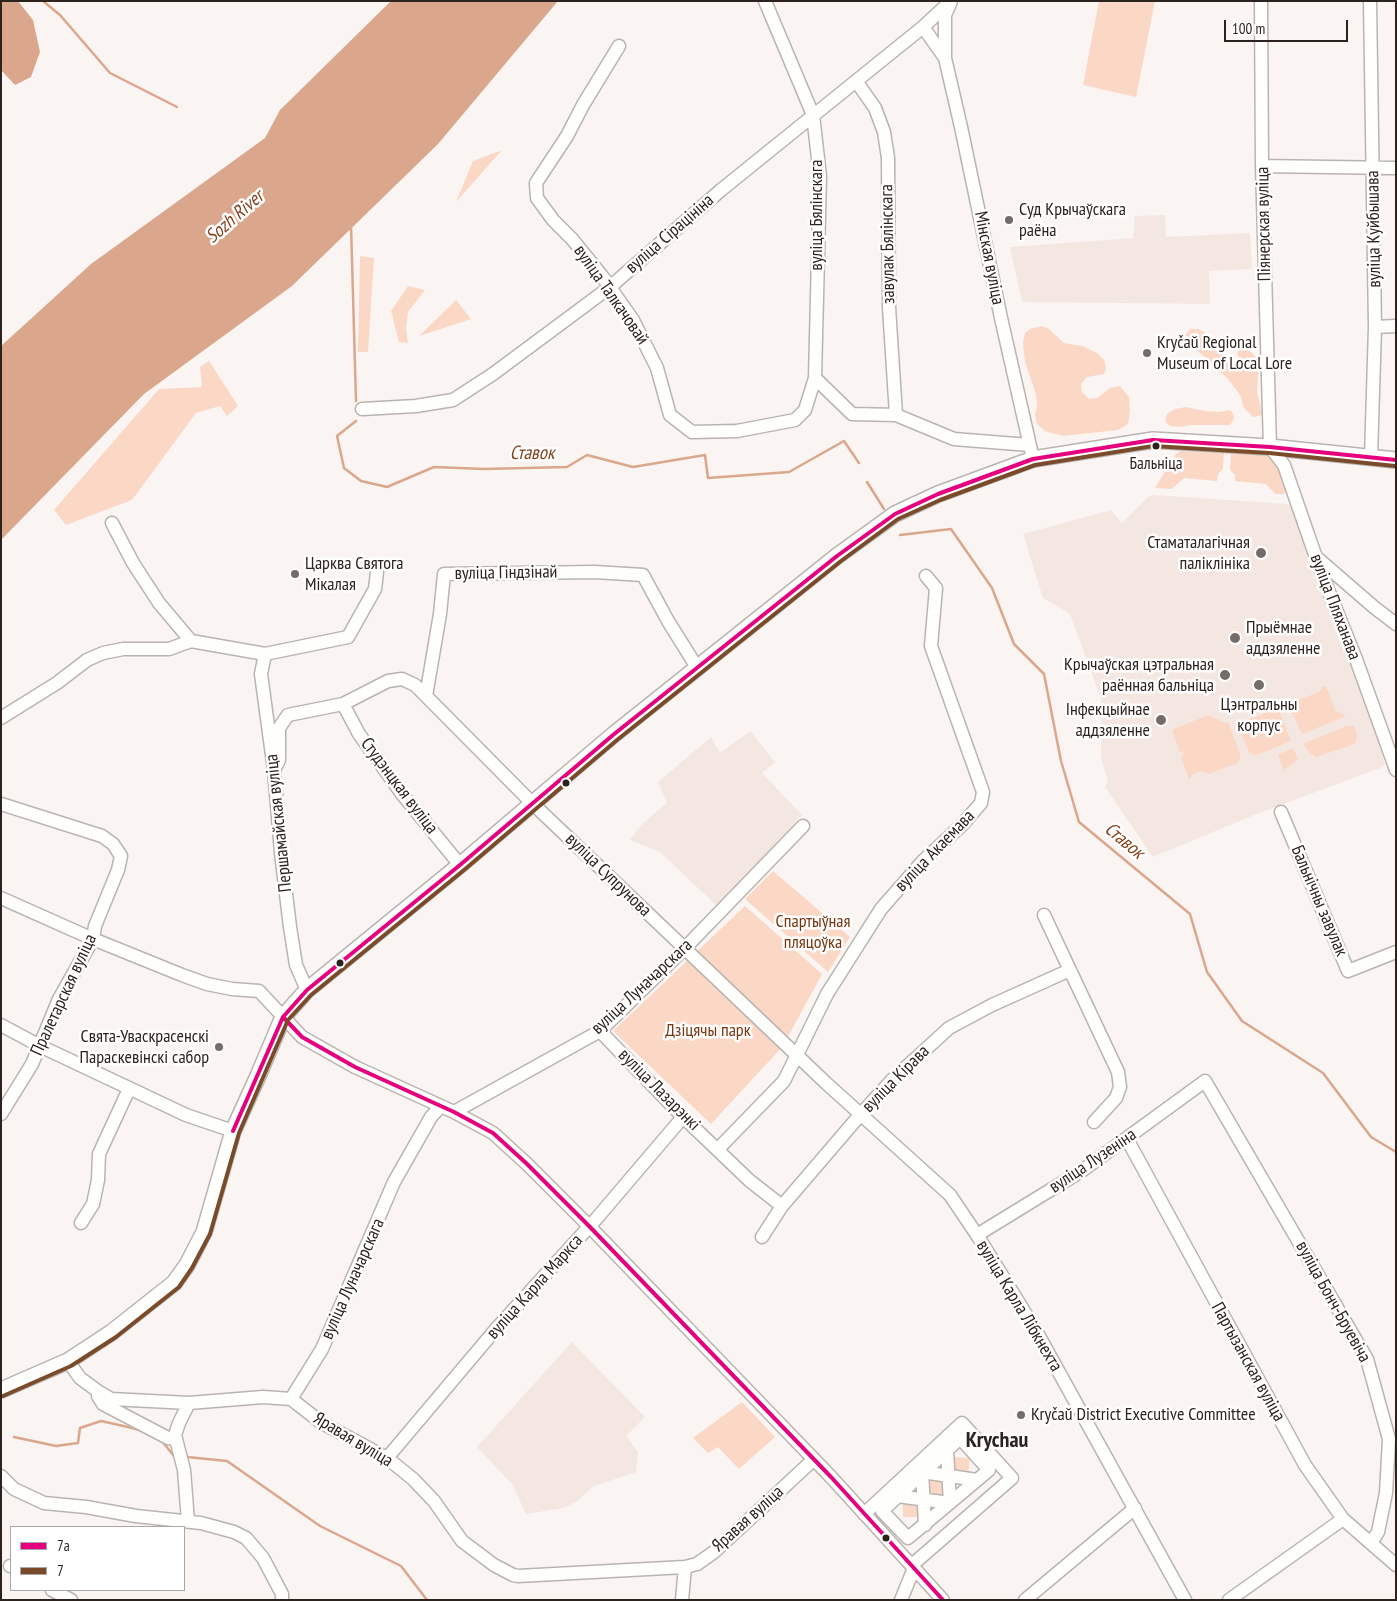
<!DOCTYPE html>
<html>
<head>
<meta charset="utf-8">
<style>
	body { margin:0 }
	#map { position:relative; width:1397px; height:1601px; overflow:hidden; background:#faf5f2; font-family:"PT Sans Narrow",sans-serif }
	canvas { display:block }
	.frame { position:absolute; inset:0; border:2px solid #2c231f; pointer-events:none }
	.legend { position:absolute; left:10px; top:1526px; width:175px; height:65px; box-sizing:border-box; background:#fff; border:1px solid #aba7a5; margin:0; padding:6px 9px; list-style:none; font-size:15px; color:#2c231f }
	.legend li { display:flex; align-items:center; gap:10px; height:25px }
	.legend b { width:25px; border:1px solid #aba7a5 }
	.scale { position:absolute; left:1224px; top:20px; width:124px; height:22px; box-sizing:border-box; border:2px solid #2c231f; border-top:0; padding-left:6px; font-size:15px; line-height:18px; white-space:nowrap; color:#2c231f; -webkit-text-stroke:4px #fff; paint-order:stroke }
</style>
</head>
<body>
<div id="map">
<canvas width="1397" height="1601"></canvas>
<div class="frame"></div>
<ul class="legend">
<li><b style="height:6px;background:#e5007d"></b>7а</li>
<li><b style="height:6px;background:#7a4b2a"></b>7</li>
</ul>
<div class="scale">100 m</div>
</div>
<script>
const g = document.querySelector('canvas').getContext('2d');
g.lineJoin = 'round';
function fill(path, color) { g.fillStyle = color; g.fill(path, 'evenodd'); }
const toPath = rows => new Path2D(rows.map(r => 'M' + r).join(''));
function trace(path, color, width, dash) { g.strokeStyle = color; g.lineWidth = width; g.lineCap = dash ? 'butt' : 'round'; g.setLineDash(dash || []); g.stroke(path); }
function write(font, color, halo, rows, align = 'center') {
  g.font = font + ' "PT Sans Narrow",sans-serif'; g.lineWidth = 5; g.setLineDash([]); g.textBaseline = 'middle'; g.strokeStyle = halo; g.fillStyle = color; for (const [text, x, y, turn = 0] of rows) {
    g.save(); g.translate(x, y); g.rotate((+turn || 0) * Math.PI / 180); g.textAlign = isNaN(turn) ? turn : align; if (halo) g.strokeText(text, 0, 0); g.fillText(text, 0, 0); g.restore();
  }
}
fill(toPath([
	[1165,215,1166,237,1250,233,1252,269,1209,271,1210,304,1022,302,1010,247,1133,238,1135,216],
	[1153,495,1288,504,1292,507,1313,576,1348,651,1350,651,1385,764,1383,767,1254,815,1153,857,1105,787,1108,781,1101,758,1101,699,1070,614,1043,598,1023,534,1111,510,1122,523,1148,497],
	[750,731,775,762,762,773,802,815,718,907,660,852,630,840,641,825,667,803,658,782,711,737,720,753],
	[572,1342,645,1417,626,1436,638,1452,636,1472,594,1486,576,1502,563,1508,526,1514,512,1484,477,1447]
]), '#f4e7e1');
fill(toPath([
	[1099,1,1155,1,1136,97,1083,85],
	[502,150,456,202,473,161],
	[360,256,374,258,368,352,358,352],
	[408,286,425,290,408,312,406,328,408,343,399,342,391,311],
	[456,300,471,319,419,336],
	[1042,326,1049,329,1064,343,1082,346,1097,353,1104,360,1106,368,1104,374,1087,377,1081,384,1082,392,1089,399,1097,398,1110,388,1120,386,1129,397,1130,411,1128,424,1118,430,1062,436,1045,431,1037,424,1035,415,1037,407,1036,394,1025,362,1023,343,1025,333,1030,329],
	[1190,329,1198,329,1204,332,1213,345,1220,350,1232,367,1240,368,1240,362,1237,352,1242,348,1249,350,1259,360,1257,392,1261,407,1262,415,1253,417,1244,408,1240,395,1228,379,1204,356,1186,343,1185,335],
	[209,361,238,406,227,416,220,406,196,413,132,500,66,525,54,510,159,389,202,387,200,367],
	[1186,407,1205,411,1219,412,1230,410,1233,413,1234,419,1230,425,1190,425,1181,427,1170,426,1165,421,1167,414,1175,409],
	[1181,451,1224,453,1223,469,1218,474,1217,481,1184,478,1172,489,1155,488,1175,455],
	[1231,453,1271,456,1280,464,1287,489,1284,494,1275,494,1266,484,1235,481,1235,475,1230,470],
	[1326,686,1335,710,1346,716,1302,734,1288,704,1319,692,1322,688],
	[1278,708,1291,741,1260,754,1254,755,1249,752,1237,724],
	[1208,715,1225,723,1228,722,1240,753,1240,759,1237,763,1209,774,1200,771,1193,774,1189,779,1181,756,1184,755,1183,751,1180,752,1172,730],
	[1347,726,1354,726,1357,734,1356,742,1352,745,1316,757,1309,752,1304,745,1305,743],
	[1293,748,1298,759,1284,770,1278,755],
	[773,871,850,937,828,972,745,899],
	[745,906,822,974,783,1046,711,1124,613,1031],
	[742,1402,775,1437,739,1469,718,1447,708,1453,693,1438],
	[952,1457,970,1458,968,1475,951,1474],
	[928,1479,945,1480,944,1497,927,1496],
	[903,1500,920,1500,920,1517,903,1517]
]), '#fbd7c5');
fill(toPath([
	[1,1,18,1,33,20,40,52,31,77,15,85,1,70],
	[391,1,558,1,438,144,292,286,144,394,1,540,1,346,91,264,265,138,280,110]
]), '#daa78c');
trace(toPath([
	[43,1,60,15,110,73,177,107],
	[351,225,356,401],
	[356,421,337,436,344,468,361,481,387,487,434,467,484,469,567,467,587,455,633,467,705,455,708,478,789,472,844,441,859,463],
	[867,482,884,509],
	[900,535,951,529,992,588,1014,644,1044,674,1061,761,1079,822,1190,914,1207,972,1242,1021,1323,1073,1371,1137,1396,1152],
	[14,1437,56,1446,78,1443,80,1428,101,1421,128,1427,143,1431],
	[161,1440,174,1456],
	[187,1457,227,1461,320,1526,401,1566,427,1600]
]), '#daa78c', 2.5);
const minor = toPath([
	[1261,1,1262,166,1270,447,1284,465,1321,572,1356,659,1396,770],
	[1370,1,1375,327,1371,457],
	[923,27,945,58,961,127,1001,318,1033,459],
	[619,46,583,105,567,136,536,183,537,198,553,220,572,239,602,276,633,320,657,368,670,415,692,432,737,431,795,420,805,410,815,378,820,176,813,115,765,1],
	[945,58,945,15,950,4],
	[856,81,875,108,884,132,888,158,889,307,896,415],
	[1262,166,1396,168],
	[1375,327,1396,326],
	[815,378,852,414,896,415,954,439,1029,445],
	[362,409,416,406,453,400,493,374,610,287,721,190,923,27,951,1],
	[112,523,133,563,159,603,191,641],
	[1316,557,1375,608,1396,624],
	[265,654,261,674,274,770,281,853,290,927,296,965,307,990],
	[426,696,532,803,826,1083,950,1195,977,1235,1035,1329,1185,1600],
	[343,704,359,734,402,794,460,865],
	[1,718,57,683,87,660,103,653,123,649,169,649,191,641,265,654,348,637,375,589,377,572],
	[274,770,279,760,279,728,288,715,343,704,388,681,402,679,415,685,426,696,440,614,444,574,595,572,643,575,668,621,698,669],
	[1,804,102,836,113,844,121,856,118,870,95,926,93,939,59,999,32,1064,1,1114],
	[1281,812,1348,971,1396,952],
	[1,898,93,939,182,975,207,984,232,989,259,991,302,1037,355,1067,454,1112,493,1133,526,1163,589,1226,831,1477,943,1600],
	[1044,915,1118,1072,1120,1087,1116,1098,1094,1122],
	[1,1025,40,1046,186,1115,233,1131],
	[600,1031,683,1117,750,1181,782,1206],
	[454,1112,600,1031,685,948,803,826],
	[1127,1139,1305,1465,1343,1519,1396,1565],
	[718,1149,784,1081,827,994,881,909,923,861,962,825,981,803,983,792,931,646,936,588,926,576],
	[81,1223,93,1204,98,1180,99,1154,129,1089],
	[977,1235,1083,1170,1205,1081,1367,1359,1389,1439,1386,1493,1378,1532,1371,1543],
	[762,1237,782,1206,860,1115,892,1080,949,1028,992,1005,1070,970],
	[68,1361,80,1378,99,1392,111,1399,189,1403,263,1397,291,1399,322,1423,387,1458,413,1479,434,1501,462,1541,494,1565,513,1575,518,1576,685,1567,697,1564,714,1552,813,1460],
	[98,1396,103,1404,168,1438,176,1439],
	[291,1399,322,1349,394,1182,431,1117,441,1106],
	[960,1438,989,1470,908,1538,882,1511,960,1438],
	[387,1458,496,1329,597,1218,683,1117],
	[1,1476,14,1489,44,1503,86,1507,136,1516,201,1523,234,1532,246,1538,263,1558,282,1594,282,1600],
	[897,1496,950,1503,947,1450],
	[864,1514,962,1423,1012,1478,912,1565],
	[188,1521,184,1470,175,1435,179,1423,189,1403],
	[925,1525,922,1472,977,1480],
	[10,1566,11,1566],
	[52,1590,71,1600],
	[682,1600,685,1567],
	[901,1600,914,1568],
	[1025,1600,1135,1508],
	[1229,1600,1343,1519]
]);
const major = toPath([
	[1,1390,68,1361,112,1332,174,1283,187,1265,204,1232,233,1131,258,1076,283,1017,307,990,460,865,613,735,837,556,895,514,938,494,1033,459,1153,440,1270,447,1396,460]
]);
trace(minor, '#bab4b0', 15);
trace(major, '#bab4b0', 18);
trace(minor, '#fefefd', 12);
trace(major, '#fefefd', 15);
trace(toPath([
	[283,1017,302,1037,355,1067,454,1112,493,1133,526,1163,589,1226,831,1477,943,1600],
	[233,1131,283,1017,307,990,460,865,613,735,837,556,895,514,938,494,1033,459,1153,440,1270,447,1396,460]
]), '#e5007d', 4);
trace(toPath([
	[3,1396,71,1366,116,1337,179,1287,192,1268,210,1234,239,1133,288,1020,311,995,464,870,617,740,841,561,898,519,940,500,1035,465,1153,446,1269,453,1395,466]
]), '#7a4b2a', 4);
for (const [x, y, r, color] of [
	[1009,220,5,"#746c69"],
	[1147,353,5,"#746c69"],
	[1156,446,4.5,"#2c231f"],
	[1261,553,6,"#746c69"],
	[295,574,5,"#746c69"],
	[1235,638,6,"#746c69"],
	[1225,675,6,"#746c69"],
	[1259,685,6,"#746c69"],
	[1161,720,6,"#746c69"],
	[566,783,4.5,"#2c231f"],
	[340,963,4.5,"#2c231f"],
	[219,1047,5,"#746c69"],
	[1021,1415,5,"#746c69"],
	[886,1538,4.5,"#2c231f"]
]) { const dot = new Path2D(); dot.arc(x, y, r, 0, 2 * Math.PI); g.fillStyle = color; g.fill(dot); trace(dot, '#fff', 2); }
write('17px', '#2c231f', '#fff', [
	["Бальніца",1156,464]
]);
write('18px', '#2c231f', '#fff', [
	["Суд Крычаўскага",1019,210],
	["раёна",1019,231],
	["Kryčaŭ Regional",1157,343],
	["Museum of Local Lore",1157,364],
	["Стаматалагічная",1250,543,"right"],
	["паліклініка",1250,564,"right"],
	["Царква Святога",305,564],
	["Мікалая",305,585],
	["Прыёмнае",1246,628],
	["аддзяленне",1246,649],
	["Крычаўская цэтральная",1214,665,"right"],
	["раённая бальніца",1214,686,"right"],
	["Цэнтральны",1259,705,"center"],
	["корпус",1259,726,"center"],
	["Інфекцыйнае",1150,710,"right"],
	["аддзяленне",1150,731,"right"],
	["Свята-Уваскрасенскі",209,1037,"right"],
	["Параскевінскі сабор",209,1058,"right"],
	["Kryčaŭ District Executive Committee",1031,1415]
], 'left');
write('18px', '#2c231f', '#fff', [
	["вуліца Бялінскага",817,215,-90],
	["Піянерская вуліца",1264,224,-91],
	["вуліца Куйбышава",1374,229,-91],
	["вуліца Сірацініна",670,234,-41],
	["завулак Бялінскага",888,244,-91],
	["Мінская вуліца",989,258,79],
	["вуліца Талкачовай",611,295,55],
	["вуліца Гіндзінай",506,573,-1],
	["вуліца Пляханава",1335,607,69],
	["Студэнцкая вуліца",399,786,53],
	["Першамайская вуліца",279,823,-96],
	["вуліца Акаемава",935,851,-46],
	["вуліца Супрунова",608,875,44],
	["Бальнічны завулак",1319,901,67],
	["вуліца Луначарскага",642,987,-43],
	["Пралетарская вуліца",64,995,-65],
	["вуліца Кірава",896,1079,-45],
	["вуліца Лазарэнкі",659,1090,45],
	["вуліца Лузеніна",1093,1161,-34],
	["вуліца Луначарскага",353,1279,-66],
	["вуліца Карла Маркса",535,1287,-48],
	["вуліца Бонч-Бруевіча",1333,1302,61],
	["вуліца Карла Лібкнехта",1019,1306,59],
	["Партызанская вуліца",1248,1362,61],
	["Яравая вуліца",353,1440,31],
	["Яравая вуліца",748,1519,-42]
]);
write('18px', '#78360e', '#fff', [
	["Спартыўная",813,922],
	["пляцоўка",813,943],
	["Дзіцячы парк",708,1031]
]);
write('italic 19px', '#86421d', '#fff', [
	["Sozh River",235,217,-41],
	["Ставок",532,454],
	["Ставок",1124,841,40]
]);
write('bold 22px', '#2c231f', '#fff', [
	["Krychau",997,1441]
]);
</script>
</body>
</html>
